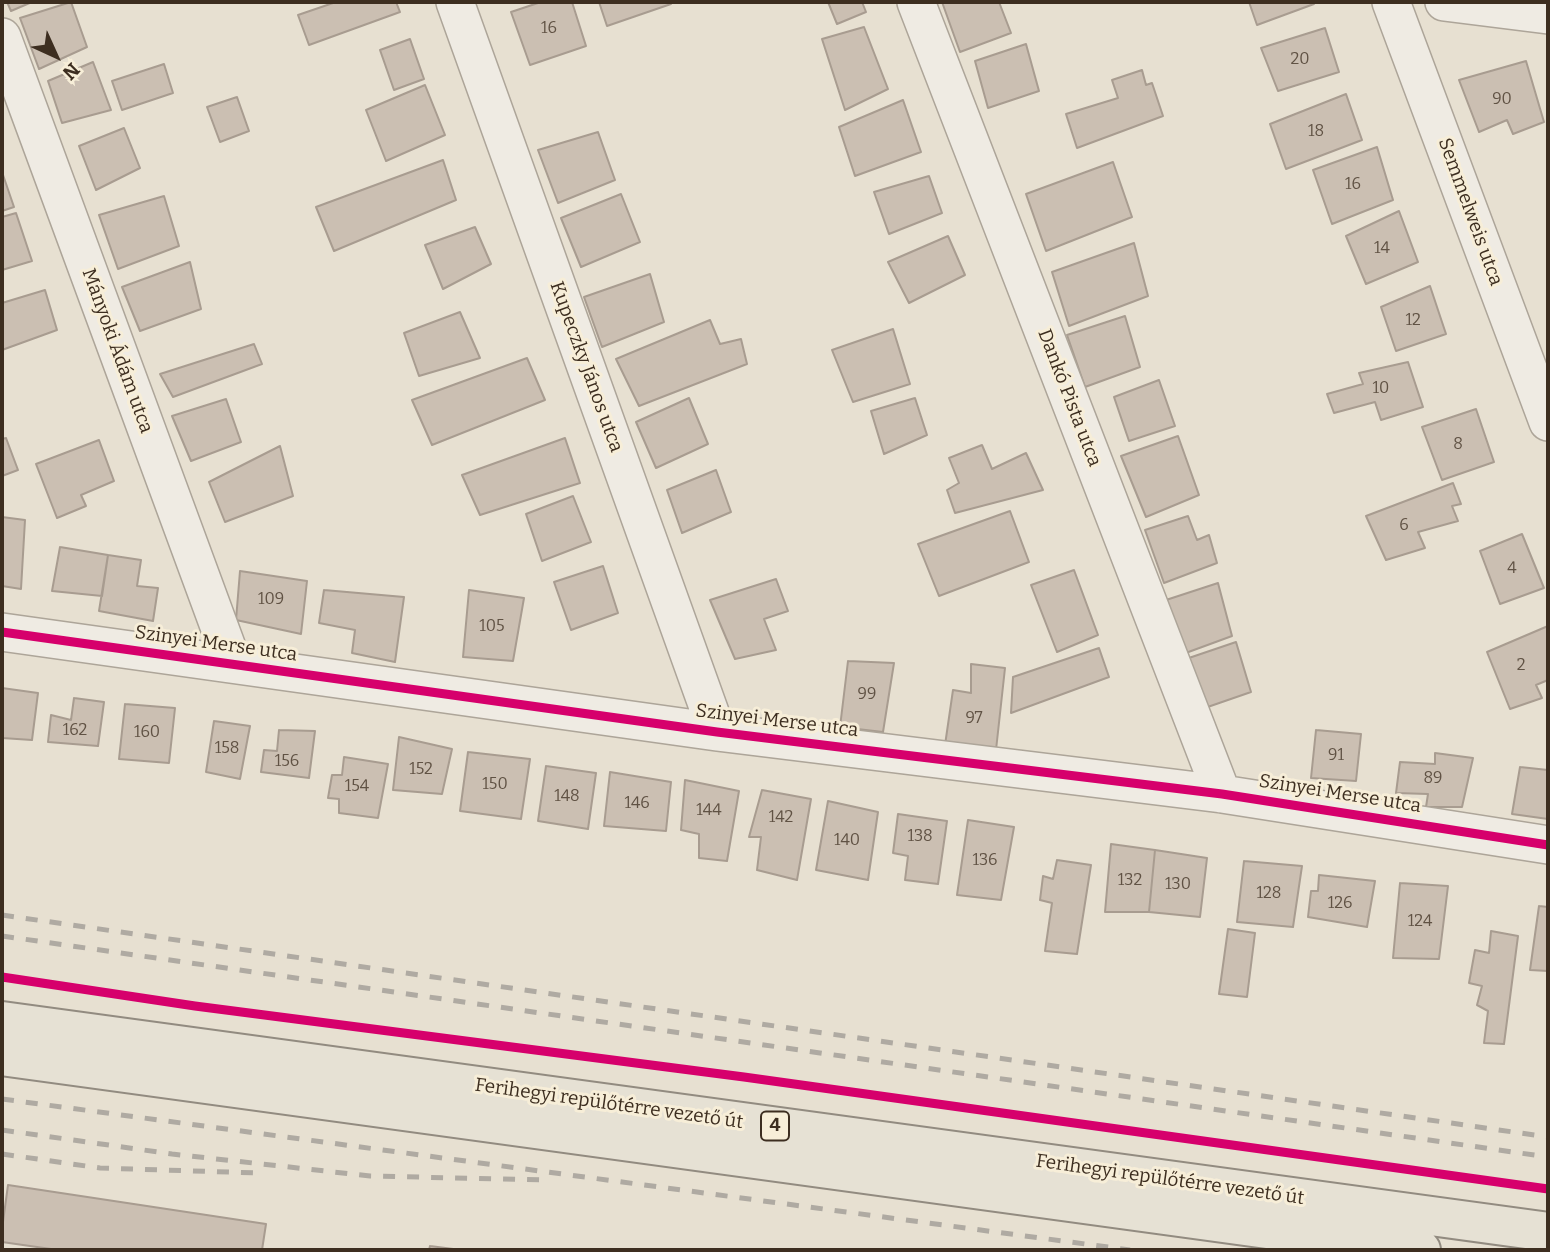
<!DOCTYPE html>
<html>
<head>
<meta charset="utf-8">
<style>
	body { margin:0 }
	#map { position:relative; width:1550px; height:1252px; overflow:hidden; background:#e7e0d1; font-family:Bitter,serif }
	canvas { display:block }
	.frame { position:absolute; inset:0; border:4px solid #3d2e20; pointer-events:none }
	.north { position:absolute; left:21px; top:21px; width:70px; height:70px; -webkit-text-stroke:5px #f7eed8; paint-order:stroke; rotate:135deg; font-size:19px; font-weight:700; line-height:28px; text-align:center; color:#3d2e20 }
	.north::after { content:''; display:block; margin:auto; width:24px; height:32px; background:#3d2e20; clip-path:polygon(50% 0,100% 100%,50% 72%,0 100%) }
</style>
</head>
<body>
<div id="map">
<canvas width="1550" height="1252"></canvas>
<div class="frame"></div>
<div class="north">N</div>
</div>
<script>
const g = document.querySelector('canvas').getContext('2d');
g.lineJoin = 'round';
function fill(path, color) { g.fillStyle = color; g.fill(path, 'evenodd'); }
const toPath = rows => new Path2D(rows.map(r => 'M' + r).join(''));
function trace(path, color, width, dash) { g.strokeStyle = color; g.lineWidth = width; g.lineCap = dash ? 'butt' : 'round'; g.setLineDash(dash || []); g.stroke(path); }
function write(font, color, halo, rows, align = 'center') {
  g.font = font + ' Bitter,serif'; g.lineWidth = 6; g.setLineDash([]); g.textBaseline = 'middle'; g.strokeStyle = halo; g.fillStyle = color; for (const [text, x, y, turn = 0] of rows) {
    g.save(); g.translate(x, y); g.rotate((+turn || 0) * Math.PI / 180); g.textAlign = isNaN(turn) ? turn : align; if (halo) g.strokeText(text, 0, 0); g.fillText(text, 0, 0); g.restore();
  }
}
const building = toPath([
	[7,2,32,2,11,11,7,2],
	[71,2,87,47,39,69,20,18,71,2],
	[336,2,396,2,400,12,309,45,298,15,336,2],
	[541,2,572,2,586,46,530,65,511,12,541,2],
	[599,2,671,2,671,4,607,26,599,2],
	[828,2,862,2,866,12,837,24,828,2],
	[942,2,999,2,1011,33,960,52,942,2],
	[1249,2,1314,2,1314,4,1257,25,1249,2],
	[864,27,888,89,845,110,822,39,864,27],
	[1325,28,1339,72,1278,91,1261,48,1325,28],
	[410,39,424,79,394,90,380,50,410,39],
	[1026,44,1039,91,988,108,975,61,1026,44],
	[1526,61,1544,122,1513,134,1507,120,1479,132,1459,80,1526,61],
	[93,62,111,110,62,123,48,81,93,62],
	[164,64,173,93,122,110,112,81,164,64],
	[1142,70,1146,85,1152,83,1163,116,1077,148,1066,114,1118,98,1112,80,1142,70],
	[425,85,445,135,386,161,366,110,425,85],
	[1346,94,1362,140,1286,169,1270,124,1346,94],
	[237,97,249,131,220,142,207,107,237,97],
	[903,100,921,152,855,176,839,127,903,100],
	[124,128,140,168,96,190,79,146,124,128],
	[598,132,615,180,558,203,538,150,598,132],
	[1377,147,1393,200,1332,224,1313,170,1377,147],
	[443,160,456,200,334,251,316,207,443,160],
	[1113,162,1132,217,1046,251,1026,194,1113,162],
	[2,172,14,207,2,211,2,172],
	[929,176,942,213,889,234,874,192,929,176],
	[621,194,640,242,581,267,561,218,621,194],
	[164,196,179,246,118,269,99,215,164,196],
	[1399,211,1418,262,1366,284,1346,236,1399,211],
	[16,213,32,261,2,270,2,217,16,213],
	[475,227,491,264,443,289,425,245,475,227],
	[948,236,965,275,909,303,888,262,948,236],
	[1134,243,1148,296,1069,326,1052,272,1134,243],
	[190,262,201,309,140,331,122,287,190,262],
	[650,274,664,322,602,347,584,297,650,274],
	[1430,286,1446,334,1396,351,1381,307,1430,286],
	[45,290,57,330,2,350,2,303,45,290],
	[460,312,480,358,419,376,404,333,460,312],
	[1125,316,1140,367,1085,387,1067,335,1125,316],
	[710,320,720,344,741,339,747,364,639,406,616,359,710,320],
	[893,329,910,384,853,402,832,350,893,329],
	[254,344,262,364,173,397,160,374,254,344],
	[527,358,545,400,432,445,412,400,527,358],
	[1408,362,1423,407,1381,420,1375,402,1334,413,1327,394,1363,384,1359,373,1408,362],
	[1159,380,1175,426,1129,441,1114,397,1159,380],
	[689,398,708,444,656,468,636,422,689,398],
	[915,398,927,435,884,454,871,411,915,398],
	[226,399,241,442,191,461,172,416,226,399],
	[1476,409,1494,462,1442,480,1422,427,1476,409],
	[1178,436,1199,495,1146,517,1121,456,1178,436],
	[6,438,18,470,2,476,2,439,6,438],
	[565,438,580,483,480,515,462,475,565,438],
	[99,440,114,481,81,495,86,506,57,518,36,464,99,440],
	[982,445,992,469,1026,453,1043,490,955,513,947,490,959,483,949,458,982,445],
	[280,446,293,496,225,522,209,482,280,446],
	[716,470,731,512,682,533,667,490,716,470],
	[1453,483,1461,504,1452,506,1458,521,1418,532,1425,548,1386,560,1366,516,1453,483],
	[573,496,591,542,542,561,526,514,573,496],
	[1010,511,1029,562,939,596,918,544,1010,511],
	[1188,516,1197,540,1209,535,1217,563,1164,583,1145,530,1188,516],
	[2,517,25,520,21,589,2,586,2,517],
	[1522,534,1544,588,1500,604,1480,551,1522,534],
	[60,547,108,555,102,596,52,591,60,547],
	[108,555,141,560,137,586,158,588,153,621,99,611,108,555],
	[603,566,618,613,571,630,554,582,603,566],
	[1074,570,1098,635,1057,652,1031,585,1074,570],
	[240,571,307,581,301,634,236,620,240,571],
	[776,579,788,611,764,619,776,650,735,659,710,600,776,579],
	[1218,583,1232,636,1183,654,1166,600,1218,583],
	[324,590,404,597,395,662,352,653,355,630,319,623,324,590],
	[469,590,524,598,513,661,463,657,469,590],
	[1548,626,1548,680,1536,685,1542,698,1510,709,1487,652,1548,626],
	[1236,642,1251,692,1199,710,1180,661,1236,642],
	[1099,648,1109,677,1011,713,1013,677,1099,648],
	[848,661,894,663,883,732,840,727,848,661],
	[971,664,1005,668,996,750,945,745,953,690,971,693,971,664],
	[2,688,38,693,32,740,2,738,2,688],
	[74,698,104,702,98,746,48,742,51,715,71,720,74,698],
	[125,704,175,708,169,763,119,759,125,704],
	[214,721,250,726,240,779,206,772,214,721],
	[279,730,315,731,309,778,261,772,264,750,277,751,279,730],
	[1316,730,1361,734,1356,781,1311,778,1316,730],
	[399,737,452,749,442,794,393,790,399,737],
	[468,752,530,759,521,819,460,811,468,752],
	[1435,753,1473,758,1462,807,1426,807,1428,794,1396,793,1400,762,1435,764,1435,753],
	[344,757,388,764,378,818,339,813,339,799,328,798,332,775,342,775,344,757],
	[546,766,596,773,588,829,538,821,546,766],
	[1520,767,1548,770,1548,819,1512,814,1520,767],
	[610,772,671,782,666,831,604,826,610,772],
	[685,780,739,791,727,861,699,858,699,834,681,830,685,780],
	[762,790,811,799,797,880,757,870,761,837,749,837,762,790],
	[828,801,878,812,868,880,816,870,828,801],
	[898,814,947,821,938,884,905,880,908,856,893,853,898,814],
	[968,820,1014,827,1001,900,957,895,968,820],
	[1111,844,1155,850,1149,912,1105,912,1111,844],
	[1155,850,1207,858,1200,917,1149,912,1155,850],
	[1057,860,1091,865,1077,954,1045,951,1052,903,1040,900,1043,876,1053,879,1057,860],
	[1244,861,1302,866,1293,927,1237,922,1244,861],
	[1319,875,1375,881,1367,927,1308,917,1311,891,1318,891,1319,875],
	[1400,883,1448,886,1439,959,1393,958,1400,883],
	[1539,906,1548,907,1548,971,1530,970,1539,906],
	[1228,929,1255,933,1247,997,1219,994,1228,929],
	[1491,931,1518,936,1504,1044,1484,1043,1488,1011,1477,1005,1482,986,1469,983,1475,950,1489,953,1491,931],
	[8,1185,266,1224,262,1250,58,1250,2,1242,2,1229,8,1185],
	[430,1246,461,1250,429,1250,430,1246]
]);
fill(building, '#cbbfb2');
trace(building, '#a89c90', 2);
const minor = toPath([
	[455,2,717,732],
	[916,2,1222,794],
	[1391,2,1548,422],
	[1444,2,1548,15],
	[2,37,233,664],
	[2,632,717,732,1222,794,1548,845]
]);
const major = toPath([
	[2,1021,1548,1232],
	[2,1056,1421,1250]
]);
trace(minor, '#ada599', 40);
trace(major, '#928b80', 42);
trace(minor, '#efebe3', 37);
trace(major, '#e6e1d4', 38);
trace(toPath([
	[2,915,1548,1137],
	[2,936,1548,1157],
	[2,1099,1130,1250],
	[2,1130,172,1154,370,1176,547,1180],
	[2,1154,100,1168,260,1173]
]), '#afaaa2', 5, [12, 12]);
trace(toPath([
	[2,632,717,732,1222,794,1548,845],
	[2,977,195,1006,744,1077,1548,1189]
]), '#d6006c', 9);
write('16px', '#605244', null, [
	["16",549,29],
	["20",1300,60],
	["90",1502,100],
	["18",1316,132],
	["16",1353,185],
	["14",1382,249],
	["12",1413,321],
	["10",1381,389],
	["8",1458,445],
	["6",1404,526],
	["4",1512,569],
	["109",271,600],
	["105",492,627],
	["2",1521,666],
	["99",867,695],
	["97",974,719],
	["162",75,731],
	["160",147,733],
	["158",227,749],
	["91",1336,756],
	["156",287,762],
	["152",421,770],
	["89",1433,779],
	["150",495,785],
	["154",357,787],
	["148",567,797],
	["146",637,804],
	["144",709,811],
	["142",781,818],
	["138",920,837],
	["140",847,841],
	["136",985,861],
	["132",1130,881],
	["130",1178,885],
	["128",1269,894],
	["126",1340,904],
	["124",1420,922]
]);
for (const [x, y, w] of [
	[775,1126,28]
]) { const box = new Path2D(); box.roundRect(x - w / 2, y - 14.5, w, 29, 5); g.fillStyle = '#f7eed8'; g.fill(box); trace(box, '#3d2e20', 2); }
write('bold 18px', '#3d2e20', null, [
	["4",775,1126]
]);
write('19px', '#3d2e20', '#f7eed8', [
	["Semmelweis utca",1470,212,70],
	["Mányoki Ádám utca",117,351,70],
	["Kupeczky János utca",586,367,70],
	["Dankó Pista utca",1069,398,69],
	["Szinyei Merse utca",216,644,8],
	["Szinyei Merse utca",777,721,7],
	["Szinyei Merse utca",1340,794,9],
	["Ferihegyi repülőtérre vezető út",609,1104,8],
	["Ferihegyi repülőtérre vezető út",1170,1180,8]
]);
</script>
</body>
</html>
